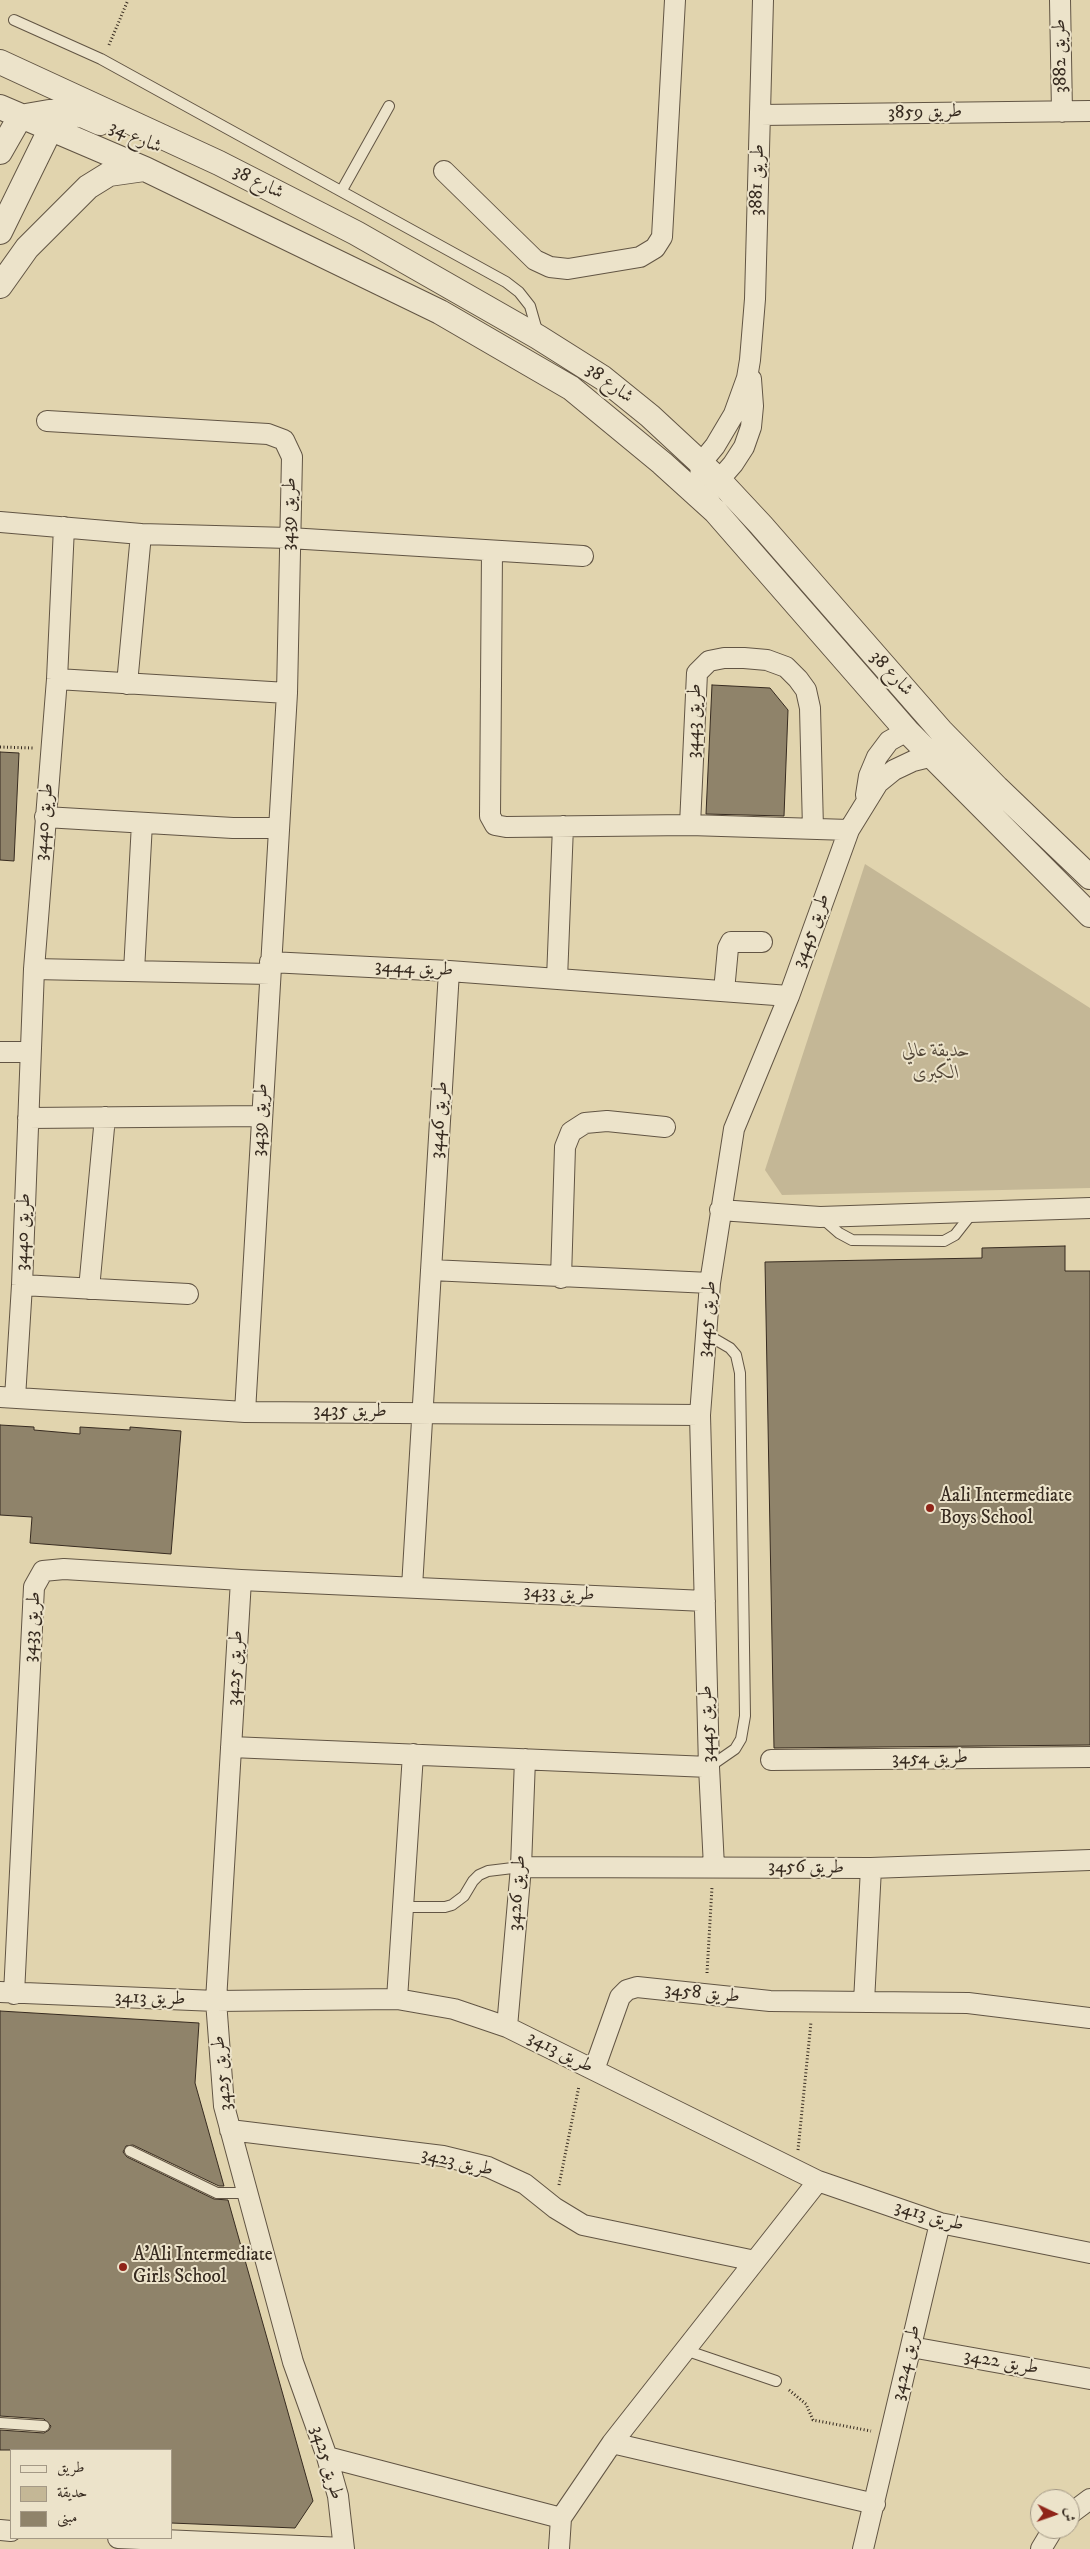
<!DOCTYPE html>
<html>
<head>
<meta charset="utf-8">
<style>
	body { margin:0 }
	#map { position:relative; width:1090px; height:2549px; overflow:hidden; background:#e1d4ae; font-family:"IM FELL DW Pica",Amiri,serif }
	canvas { display:block }
	.legend { position:absolute; left:10px; top:2449px; width:162px; height:90px; box-sizing:border-box; background:#ece3ca; border:1px solid #a49986; margin:0; padding:6px 9px; list-style:none; font-size:15px; color:#372b20 }
	.legend li { display:flex; align-items:center; gap:10px; height:25px }
	.legend b { width:25px; border:1px solid #a49986 }
	.north { position:absolute; left:1030px; top:2489px; width:50px; height:50px; box-sizing:border-box; background:#ece3ca; border:1px solid #a49986; border-radius:50%; rotate:93deg; font-size:14px; font-weight:700; line-height:20px; text-align:center; color:#372b20 }
	.north::after { content:''; display:block; margin:auto; width:18px; height:22px; background:#8f2418; clip-path:polygon(50% 0,100% 100%,50% 72%,0 100%) }
</style>
</head>
<body>
<div id="map">
<canvas width="1090" height="2549"></canvas>
<ul class="legend">
<li><b style="height:6px;background:#ece3ca"></b>طريق</li>
<li><b style="height:14px;background:#c4b796"></b>حديقة</li>
<li><b style="height:14px;background:#8f836a"></b>مبنى</li>
</ul>
<div class="north">ش</div>
</div>
<script>
const g = document.querySelector('canvas').getContext('2d');
g.lineJoin = 'round';
function fill(path, color) { g.fillStyle = color; g.fill(path, 'evenodd'); }
const toPath = rows => new Path2D(rows.map(r => 'M' + r).join(''));
function trace(path, color, width, dash) { g.strokeStyle = color; g.lineWidth = width; g.lineCap = dash ? 'butt' : 'round'; g.setLineDash(dash || []); g.stroke(path); }
function write(font, color, halo, rows, align = 'center') {
  g.font = font + ' "IM FELL DW Pica",Amiri,serif'; g.lineWidth = 4; g.setLineDash([]); g.textBaseline = 'middle'; g.strokeStyle = halo; g.fillStyle = color; for (const [text, x, y, turn = 0] of rows) {
    g.save(); g.translate(x, y); g.rotate((+turn || 0) * Math.PI / 180); g.textAlign = isNaN(turn) ? turn : align; if (halo) g.strokeText(text, 0, 0); g.fillText(text, 0, 0); g.restore();
  }
}
fill(toPath([
	[865,864,1090,1008,1090,1188,782,1195,765,1170]
]), '#c4b796');
const building = toPath([
	[712,685,770,688,788,710,784,816,706,814,712,685],
	[0,752,19,753,14,861,0,860,0,752],
	[1065,1246,1065,1271,1090,1271,1090,1745,774,1748,765,1262,982,1258,982,1248,1065,1246],
	[0,1425,34,1427,34,1430,80,1434,80,1427,130,1430,130,1427,181,1431,171,1554,30,1543,32,1517,0,1515,0,1425],
	[0,2011,199,2023,195,2083,224,2186,219,2186,133,2145,126,2146,123,2152,127,2157,214,2199,228,2200,313,2501,295,2528,171,2523,171,2450,0,2450,0,2430,44,2433,49,2430,51,2426,44,2419,0,2416,0,2011]
]);
fill(building, '#8f836a');
trace(building, '#372b20', 1);
const service = toPath([
	[14,20,101,59,506,282,519,292,530,306,538,334],
	[342,190,389,106],
	[823,1219,839,1233,852,1240,944,1241,955,1235,973,1212],
	[706,1334,730,1348,736,1355,740,1373,745,1716,741,1739,735,1749,709,1767],
	[403,1907,445,1907,452,1905,464,1896,473,1881,479,1875,488,1871,521,1867],
	[130,2151,217,2193,248,2193],
	[685,2350,776,2381],
	[0,2423,44,2426]
]);
const minor = toPath([
	[1060,0,1062,112],
	[760,115,1090,111],
	[444,171,535,260,550,267,568,269,640,257,655,248,662,237,675,0],
	[47,421,268,434,284,440,292,457,287,693,245,1412],
	[704,478,719,480,733,464,744,447,751,427,753,406,751,379],
	[711,504,700,482,701,463,715,446,734,414,747,378,750,360,755,299,763,0],
	[0,522,141,534,289,538,583,556],
	[492,551,490,816,495,825,506,827,690,825,849,830],
	[57,679,287,693],
	[127,684,141,534],
	[866,795,869,776,877,757,889,741,907,731],
	[45,817,233,828,277,828],
	[690,825,697,673,709,661,724,658,744,658,767,660,786,667,798,679,806,690,810,708,813,829],
	[270,962,449,971,789,996],
	[34,969,270,974],
	[134,971,142,823],
	[557,979,563,826],
	[724,991,728,948,731,942,762,942],
	[0,1052,30,1052],
	[28,1118,262,1116],
	[720,1210,820,1217,1090,1208],
	[431,1270,710,1283],
	[561,1278,565,1147,571,1132,585,1123,607,1121,665,1127],
	[22,1285,188,1294],
	[89,1289,105,1117],
	[0,1397,245,1412,700,1415],
	[15,1398,22,1285,34,969,57,679,64,527],
	[241,1580,216,2001,224,2106,293,2362,327,2457,338,2496,344,2549],
	[412,1587,449,971],
	[231,1747,709,1767],
	[771,1760,1090,1757],
	[521,1867,871,1868,1090,1860],
	[714,1867,709,1767,700,1415,710,1283,734,1129,789,996,849,830,878,783,894,770,913,761,933,756],
	[0,1992,216,2001,397,1999,454,2009,507,2027,818,2181,940,2223,1090,2253],
	[14,1994,34,1587,43,1571,64,1569,241,1580,705,1601],
	[397,1999,413,1754],
	[864,2002,871,1868],
	[507,2027,521,1867,525,1759],
	[594,2070,620,1997,627,1990,637,1987,770,2001,968,2003,1090,2018],
	[230,2130,443,2156,488,2167,525,2184,555,2208,583,2225,755,2261],
	[911,2347,1090,2379],
	[612,2443,875,2504],
	[327,2457,561,2518],
	[1070,2514,1090,2499],
	[0,2530,11,2531],
	[118,2538,344,2548],
	[559,2549,561,2518,612,2443,818,2181],
	[863,2549,940,2223],
	[1041,2549,1053,2529]
]);
const tertiary = toPath([
	[0,62,219,163,356,233,538,337,603,378,650,416,719,480,761,525,941,731,997,788,1090,877],
	[0,107,145,169,440,312,571,388,662,463,715,511,907,731,1090,915],
	[0,152,20,117,49,112,66,112,84,116,100,123],
	[0,232,50,130,51,115],
	[0,286,27,248,88,187,109,174,144,169]
]);
trace(service, '#625544', 12);
trace(minor, '#625544', 22);
trace(tertiary, '#625544', 26);
trace(toPath([
	[109,45,128,0],
	[0,747,33,748],
	[707,1973,712,1887],
	[798,2150,811,2022],
	[559,2185,579,2086],
	[789,2390,806,2404,813,2420,871,2431]
]), '#372b20', 3, [1, 2.5]);
trace(service, '#ece3ca', 10);
trace(minor, '#ece3ca', 20);
trace(tertiary, '#ece3ca', 24);
for (const [x, y, r, color] of [
	[930,1508,5,"#8f2418"],
	[123,2267,5,"#8f2418"]
]) { const dot = new Path2D(); dot.arc(x, y, r, 0, 2 * Math.PI); g.fillStyle = color; g.fill(dot); trace(dot, '#ece3ca', 2); }
write('19px', '#372b20', '#ece3ca', [
	["طريق 3882",1061,56,-91],
	["طريق 3859",925,113,-1],
	["شارع 34",135,138,24],
	["طريق 3881",758,180,-88],
	["شارع 38",258,183,27],
	["شارع 38",609,384,37],
	["طريق 3439",290,514,-88],
	["شارع 38",891,674,48],
	["طريق 3443",695,721,-88],
	["طريق 3440",45,822,-85],
	["طريق 3445",812,931,-70],
	["طريق 3444",414,969,3],
	["طريق 3439",261,1120,-87],
	["طريق 3446",440,1120,-86],
	["طريق 3440",24,1232,-88],
	["طريق 3445",708,1319,-85],
	["طريق 3435",350,1412],
	["طريق 3433",559,1594,3],
	["طريق 3433",33,1627,-86],
	["طريق 3425",236,1668,-87],
	["طريق 3445",708,1724,-92],
	["طريق 3454",930,1759,-1],
	["طريق 3456",806,1868,1],
	["طريق 3426",518,1893,-86],
	["طريق 3458",702,1994,6],
	["طريق 3413",150,1999,2],
	["طريق 3413",560,2053,27],
	["طريق 3425",223,2073,-96],
	["طريق 3423",457,2163,13],
	["طريق 3413",929,2217,16],
	["طريق 3424",907,2363,-77],
	["طريق 3422",1001,2363,10],
	["طريق 3425",326,2463,74]
]);
write('italic 19px', '#534738', '#ece3ca', [
	["حديقة عالي",936,1052],
	["الكبرى",936,1074]
]);
write('19px', '#372b20', '#ece3ca', [
	["Aali Intermediate",940,1497],
	["Boys School",940,1519],
	["A'Ali Intermediate",133,2256],
	["Girls School",133,2278]
], 'left');
</script>
</body>
</html>
